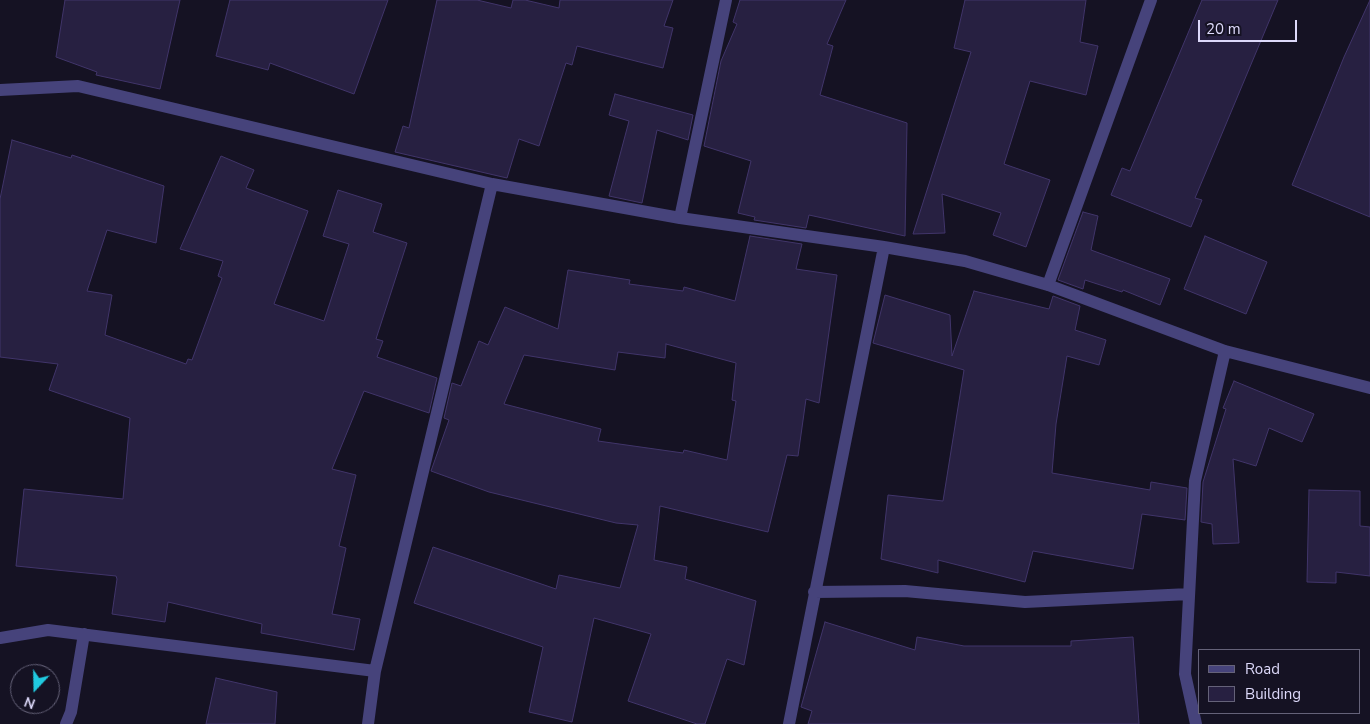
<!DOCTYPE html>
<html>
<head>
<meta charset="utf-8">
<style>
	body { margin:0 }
	#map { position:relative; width:1370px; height:724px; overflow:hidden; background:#151223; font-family:"Nunito Sans",sans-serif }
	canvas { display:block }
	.legend { position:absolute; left:1198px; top:649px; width:162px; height:65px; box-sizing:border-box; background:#151223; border:1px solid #656279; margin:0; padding:6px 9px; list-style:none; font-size:15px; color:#ddd9fa }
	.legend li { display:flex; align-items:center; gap:10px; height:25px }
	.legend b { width:25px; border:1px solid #656279 }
	.north { position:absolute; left:10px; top:664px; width:50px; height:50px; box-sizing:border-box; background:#151223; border:1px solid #656279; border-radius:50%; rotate:201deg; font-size:14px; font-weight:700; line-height:20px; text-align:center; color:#ddd9fa }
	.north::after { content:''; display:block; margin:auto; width:18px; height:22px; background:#20c9df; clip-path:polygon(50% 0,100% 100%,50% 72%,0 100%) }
	.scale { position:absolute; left:1198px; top:20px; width:99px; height:22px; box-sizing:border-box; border:2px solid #ddd9fa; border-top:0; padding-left:6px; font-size:15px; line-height:18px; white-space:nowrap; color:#ddd9fa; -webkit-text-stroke:4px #151223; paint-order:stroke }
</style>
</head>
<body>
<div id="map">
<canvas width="1370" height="724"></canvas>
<ul class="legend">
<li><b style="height:6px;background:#46437b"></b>Road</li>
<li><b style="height:14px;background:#272041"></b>Building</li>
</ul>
<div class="north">N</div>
<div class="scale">20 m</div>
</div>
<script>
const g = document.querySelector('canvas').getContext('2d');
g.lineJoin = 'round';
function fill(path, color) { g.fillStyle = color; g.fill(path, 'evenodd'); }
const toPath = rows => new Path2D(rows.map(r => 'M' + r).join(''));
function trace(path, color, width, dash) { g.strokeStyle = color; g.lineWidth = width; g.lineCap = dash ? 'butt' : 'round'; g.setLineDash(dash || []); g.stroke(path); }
const building = toPath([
	[65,0,180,0,160,89,96,75,97,72,56,57,65,0],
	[230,0,388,0,354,94,270,63,268,70,216,56,230,0],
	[437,0,477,0,511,8,513,0,525,0,559,8,560,0,673,0,664,26,673,28,663,68,577,46,572,65,566,63,539,146,519,139,507,178,395,152,403,126,409,128,437,0],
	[740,0,846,0,827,44,833,46,820,95,907,123,905,236,809,215,806,228,754,220,755,217,738,213,751,161,704,146,721,61,737,24,733,22,740,0],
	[965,0,1086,0,1080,42,1098,46,1086,95,1030,81,1004,164,1050,180,1026,247,993,235,1001,213,942,194,945,233,913,234,971,52,954,48,965,0],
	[1202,0,1278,0,1195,198,1202,200,1191,227,1111,195,1122,168,1130,171,1202,0],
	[1370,0,1370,217,1292,185,1344,57,1370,0],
	[615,94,693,115,688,140,657,130,642,203,609,196,629,121,609,115,615,94],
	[12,140,71,158,72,155,164,186,156,243,107,230,87,291,112,295,105,335,186,364,188,359,192,360,222,278,218,276,223,261,180,249,221,156,254,170,246,188,308,211,274,304,324,321,349,244,323,236,338,190,382,204,373,232,407,243,376,339,383,341,377,357,437,378,429,413,364,391,332,469,356,475,339,546,346,548,332,614,360,619,354,650,261,633,262,624,168,602,165,622,112,614,117,579,116,576,16,566,24,489,123,499,130,418,49,390,58,364,0,357,0,199,12,140],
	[1083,212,1098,216,1091,250,1170,279,1160,305,1123,290,1122,292,1085,280,1083,289,1058,280,1083,212],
	[750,236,802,244,796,269,837,275,819,403,806,399,798,456,787,455,768,532,660,506,654,560,687,567,685,579,756,601,744,665,727,659,705,724,697,724,628,701,651,634,594,618,572,722,529,712,543,647,414,603,433,547,556,589,559,575,620,588,638,525,616,523,489,492,431,471,449,420,444,418,452,383,461,386,479,341,488,345,505,307,558,329,568,270,630,280,629,284,683,291,684,287,735,301,750,236],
	[666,344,736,363,732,400,736,401,727,460,684,450,683,453,598,441,601,429,504,404,524,355,615,370,618,352,665,358,666,344],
	[1205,236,1267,262,1246,314,1184,289,1205,236],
	[974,291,1049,309,1053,296,1080,306,1075,330,1106,340,1099,365,1067,356,1056,424,1052,473,1150,490,1151,482,1187,488,1185,520,1142,514,1133,569,1033,551,1025,582,938,560,938,573,881,559,888,495,943,501,964,370,873,343,885,295,950,315,952,356,974,291],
	[1234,381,1314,414,1302,442,1269,428,1256,466,1233,459,1239,543,1213,544,1212,524,1201,522,1203,482,1226,409,1223,408,1234,381],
	[1309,490,1360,491,1360,526,1370,527,1370,576,1336,572,1336,583,1307,582,1309,490],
	[825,622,915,650,917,637,964,646,1071,646,1071,641,1133,637,1139,724,808,724,812,711,801,707,825,622],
	[216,678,277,692,275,724,206,724,216,678]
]);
fill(building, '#272041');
trace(building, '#41356a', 1);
trace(toPath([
	[0,90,78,86,492,184,680,218,884,247,965,261,1048,285,1225,351,1370,388],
	[680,218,726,0],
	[1048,285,1151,0],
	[814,592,905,591,1025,602,1189,594],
	[0,638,48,630,375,671],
	[66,724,71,712,84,634],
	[368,724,375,671,492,184],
	[789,724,884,247],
	[1196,724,1185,674,1195,481,1225,351]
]), '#46437b', 12);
</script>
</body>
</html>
